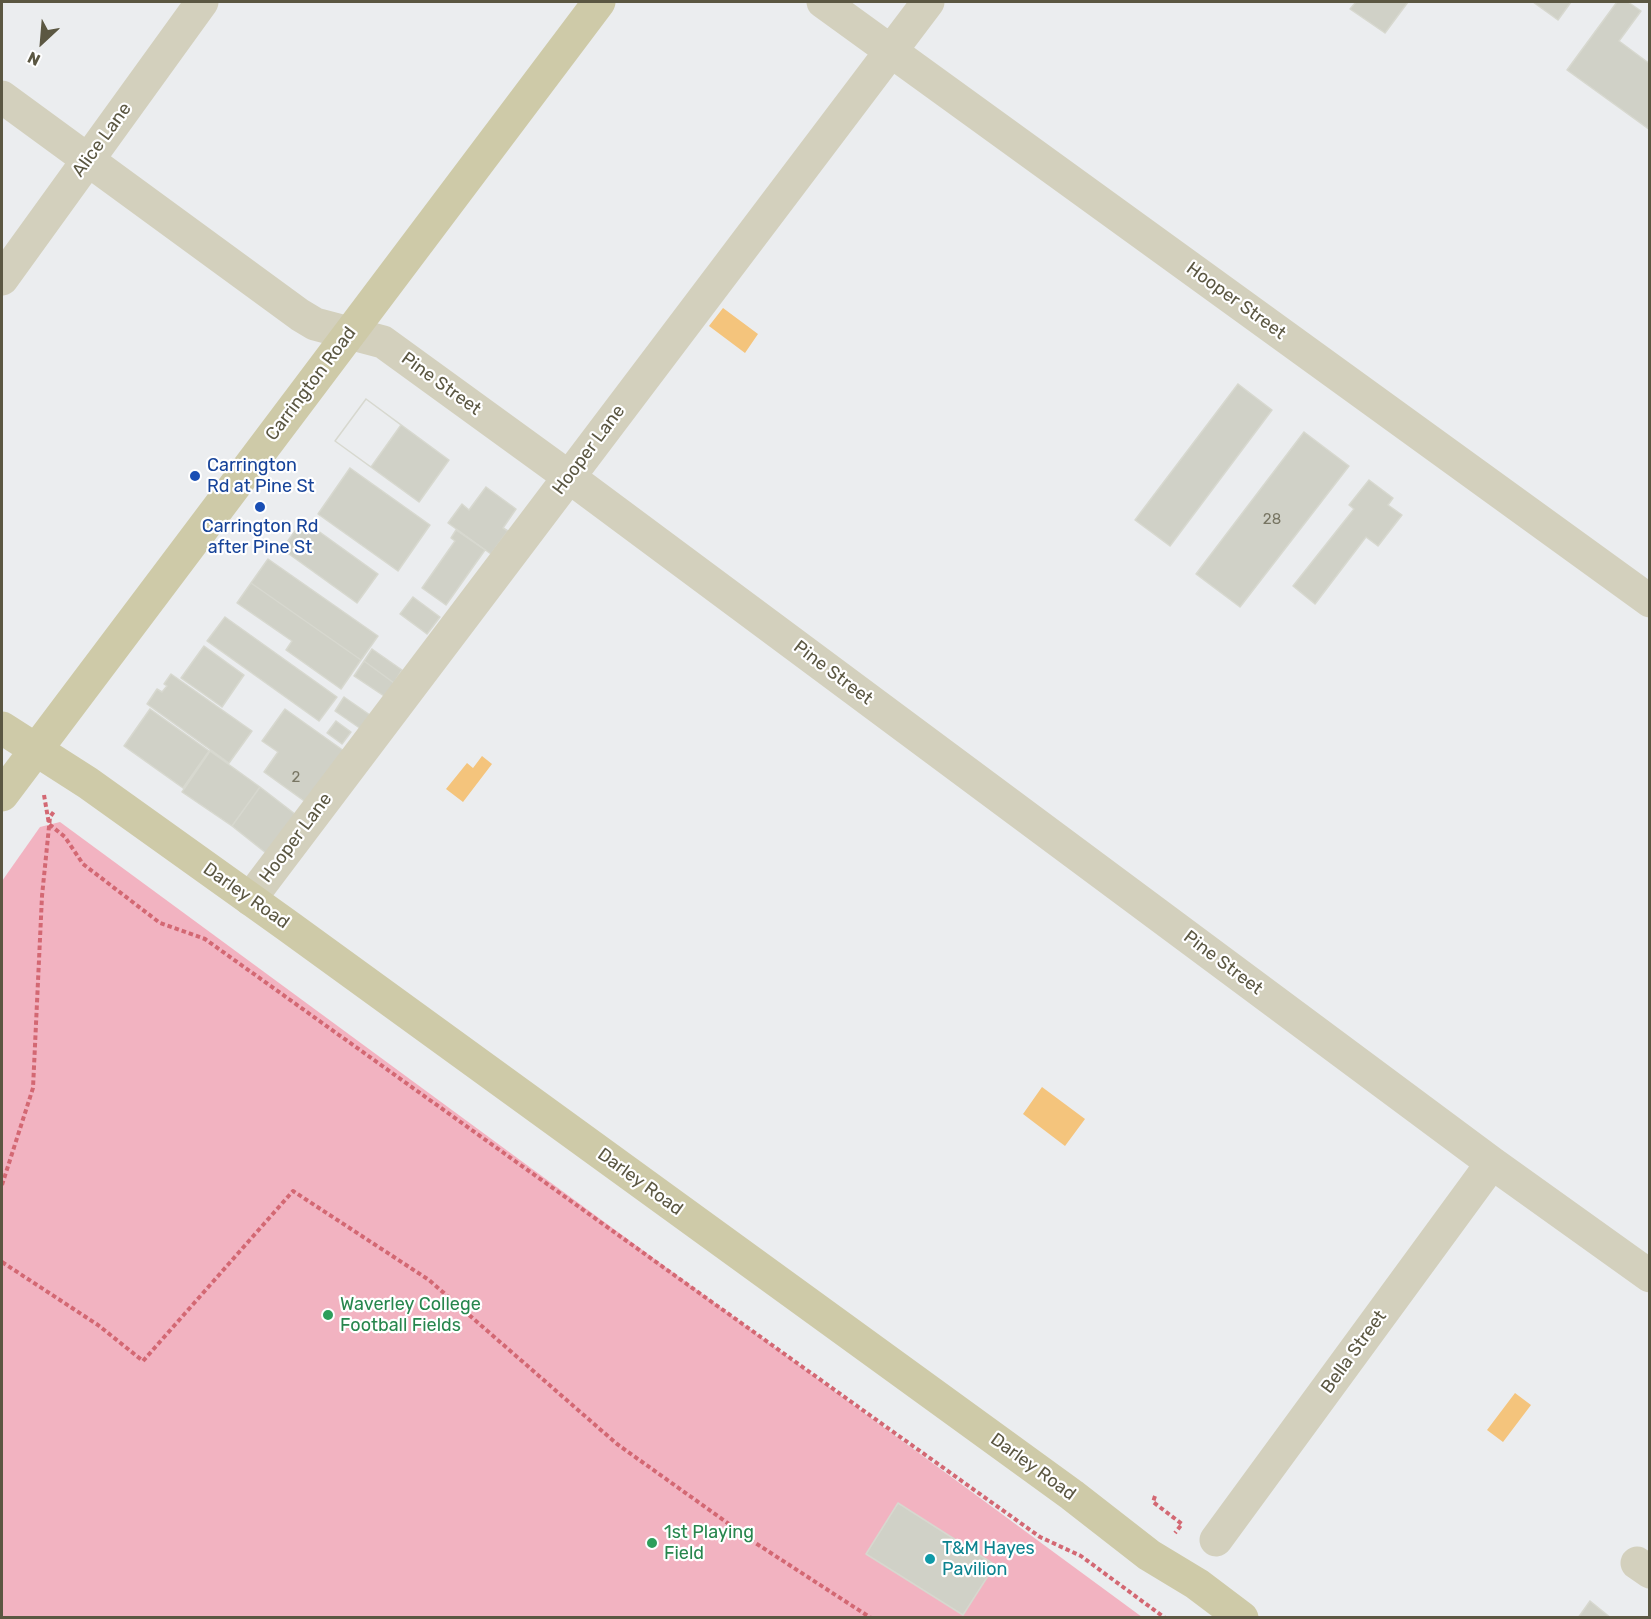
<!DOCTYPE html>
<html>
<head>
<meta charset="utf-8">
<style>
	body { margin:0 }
	#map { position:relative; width:1651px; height:1619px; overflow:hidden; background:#ebedef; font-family:Rubik,sans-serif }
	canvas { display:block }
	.frame { position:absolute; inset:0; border:3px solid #5b5742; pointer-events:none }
	.north { position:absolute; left:12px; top:12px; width:60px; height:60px; -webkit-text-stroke:4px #fff; paint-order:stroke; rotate:206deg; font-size:16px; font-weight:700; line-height:24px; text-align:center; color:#5b5742 }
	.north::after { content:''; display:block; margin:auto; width:21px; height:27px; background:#5b5742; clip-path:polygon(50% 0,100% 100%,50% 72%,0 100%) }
</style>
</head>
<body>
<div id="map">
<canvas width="1651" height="1619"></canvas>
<div class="frame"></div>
<div class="north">N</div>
</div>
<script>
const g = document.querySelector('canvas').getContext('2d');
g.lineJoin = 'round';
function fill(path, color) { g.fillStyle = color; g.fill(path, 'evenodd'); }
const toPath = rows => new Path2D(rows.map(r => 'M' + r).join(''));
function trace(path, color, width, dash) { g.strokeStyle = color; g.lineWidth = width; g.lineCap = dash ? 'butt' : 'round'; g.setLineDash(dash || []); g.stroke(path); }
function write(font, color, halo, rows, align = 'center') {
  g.font = font + ' Rubik,sans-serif'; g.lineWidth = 4.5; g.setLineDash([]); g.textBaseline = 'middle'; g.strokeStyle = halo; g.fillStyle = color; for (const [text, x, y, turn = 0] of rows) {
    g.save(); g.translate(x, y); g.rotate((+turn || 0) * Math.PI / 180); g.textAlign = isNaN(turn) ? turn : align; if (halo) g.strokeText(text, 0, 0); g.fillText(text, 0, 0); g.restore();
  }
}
fill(toPath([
	[60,822,1142,1617,2,1618,2,881,40,827]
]), '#f2b3c1');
fill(toPath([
	[723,308,758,334,745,353,709,326],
	[482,756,492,764,463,802,446,789,467,763,473,768],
	[1042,1087,1085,1119,1065,1146,1023,1114],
	[1515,1393,1531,1405,1503,1442,1487,1430]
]), '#f4c47c');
const building = toPath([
	[1356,2,1408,2,1385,33,1350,9,1356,2],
	[1533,2,1571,2,1558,20,1533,2],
	[1617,2,1628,2,1641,11,1619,41,1650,64,1650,130,1567,70,1617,2],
	[1238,384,1272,410,1170,546,1135,520,1238,384],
	[366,399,449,460,419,502,335,441,366,399],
	[366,399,401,425,371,467,335,441,366,399],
	[1304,432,1349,466,1240,607,1196,574,1304,432],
	[350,468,430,525,398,571,318,514,350,468],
	[1369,480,1393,498,1388,505,1402,515,1378,546,1366,537,1315,604,1293,586,1354,509,1349,505,1369,480],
	[486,487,516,509,503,528,508,531,491,554,448,523,462,504,469,510,486,487],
	[303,520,378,574,357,603,282,549,303,520],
	[456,530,485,550,446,605,422,588,455,541,451,538,456,530],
	[268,559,378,636,361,660,251,583,268,559],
	[251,583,361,660,341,689,286,650,292,641,237,603,251,583],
	[413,597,440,617,427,634,400,614,413,597],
	[225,617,337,697,319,721,207,641,225,617],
	[204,646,244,675,222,707,181,678,204,646],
	[372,649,402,670,394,683,364,661,372,649],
	[364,661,394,683,384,696,354,676,364,661],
	[171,674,252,731,229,763,147,704,157,689,162,692,167,686,164,684,171,674],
	[344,697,370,715,361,729,335,711,344,697],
	[150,709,209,751,183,788,124,746,150,709],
	[285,709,344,751,307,803,264,772,278,752,262,741,285,709],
	[336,721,351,732,342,744,327,733,336,721],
	[210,751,260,787,232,826,182,792,210,751],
	[260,787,295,814,266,853,232,826,260,787],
	[898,1503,995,1565,963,1615,866,1554,898,1503],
	[1590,1601,1611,1618,1578,1618,1590,1601]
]);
fill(building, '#d0d1c7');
trace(building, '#d7d8cf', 1.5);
trace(toPath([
	[44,795,49,824,65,837,83,864,160,923,205,939,1040,1537,1081,1556,1165,1618],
	[2,1185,33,1088,42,896,50,817,55,810],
	[2,1262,98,1325,143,1361,293,1191,429,1280,617,1444,757,1544,871,1618],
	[1155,1496,1153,1502,1182,1524,1175,1533]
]), '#d36873', 4, [4.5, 3]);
trace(toPath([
	[823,2,1650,601],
	[2,97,300,315,315,324,383,342,569,477,1492,1163,1650,1276],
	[2,279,202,2],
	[250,899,928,2],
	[1216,1540,1492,1163],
	[1637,1563,1650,1572]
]), '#d3d0bd', 33);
trace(toPath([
	[2,728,88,783,288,926,1072,1495,1149,1555,1197,1584,1242,1618],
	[2,795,599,2]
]), '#cecaa8', 33);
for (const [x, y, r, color] of [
	[195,476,6,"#1a4fb4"],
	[260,507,6,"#1a4fb4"],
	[328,1315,6,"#2e9e5b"],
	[652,1543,6,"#2e9e5b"],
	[930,1559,6,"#0f9aa8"]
]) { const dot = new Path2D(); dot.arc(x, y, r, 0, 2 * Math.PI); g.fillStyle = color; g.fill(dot); trace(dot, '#fff', 2); }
write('15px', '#787663', null, [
	["28",1272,520],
	["2",296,778]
]);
write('18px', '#5b5742', '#fff', [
	["Alice Lane",102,140,-54],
	["Hooper Street",1236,301,36],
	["Carrington Road",311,384,-53],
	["Pine Street",441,384,36],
	["Hooper Lane",589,450,-53],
	["Pine Street",833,673,37],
	["Hooper Lane",296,838,-53],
	["Darley Road",246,896,35],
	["Pine Street",1223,963,37],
	["Darley Road",640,1182,36],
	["Bella Street",1354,1352,-54],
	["Darley Road",1033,1467,36]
]);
write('18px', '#164399', '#fff', [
	["Carrington",207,466],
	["Rd at Pine St",207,487],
	["Carrington Rd",260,527,"center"],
	["after Pine St",260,548,"center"]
], 'left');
write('18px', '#27864d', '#fff', [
	["Waverley College",340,1305],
	["Football Fields",340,1326],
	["1st Playing",664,1533],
	["Field",664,1554]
], 'left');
write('18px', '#0d838f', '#fff', [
	["T&M Hayes",942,1549],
	["Pavilion",942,1570]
], 'left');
</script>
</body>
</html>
